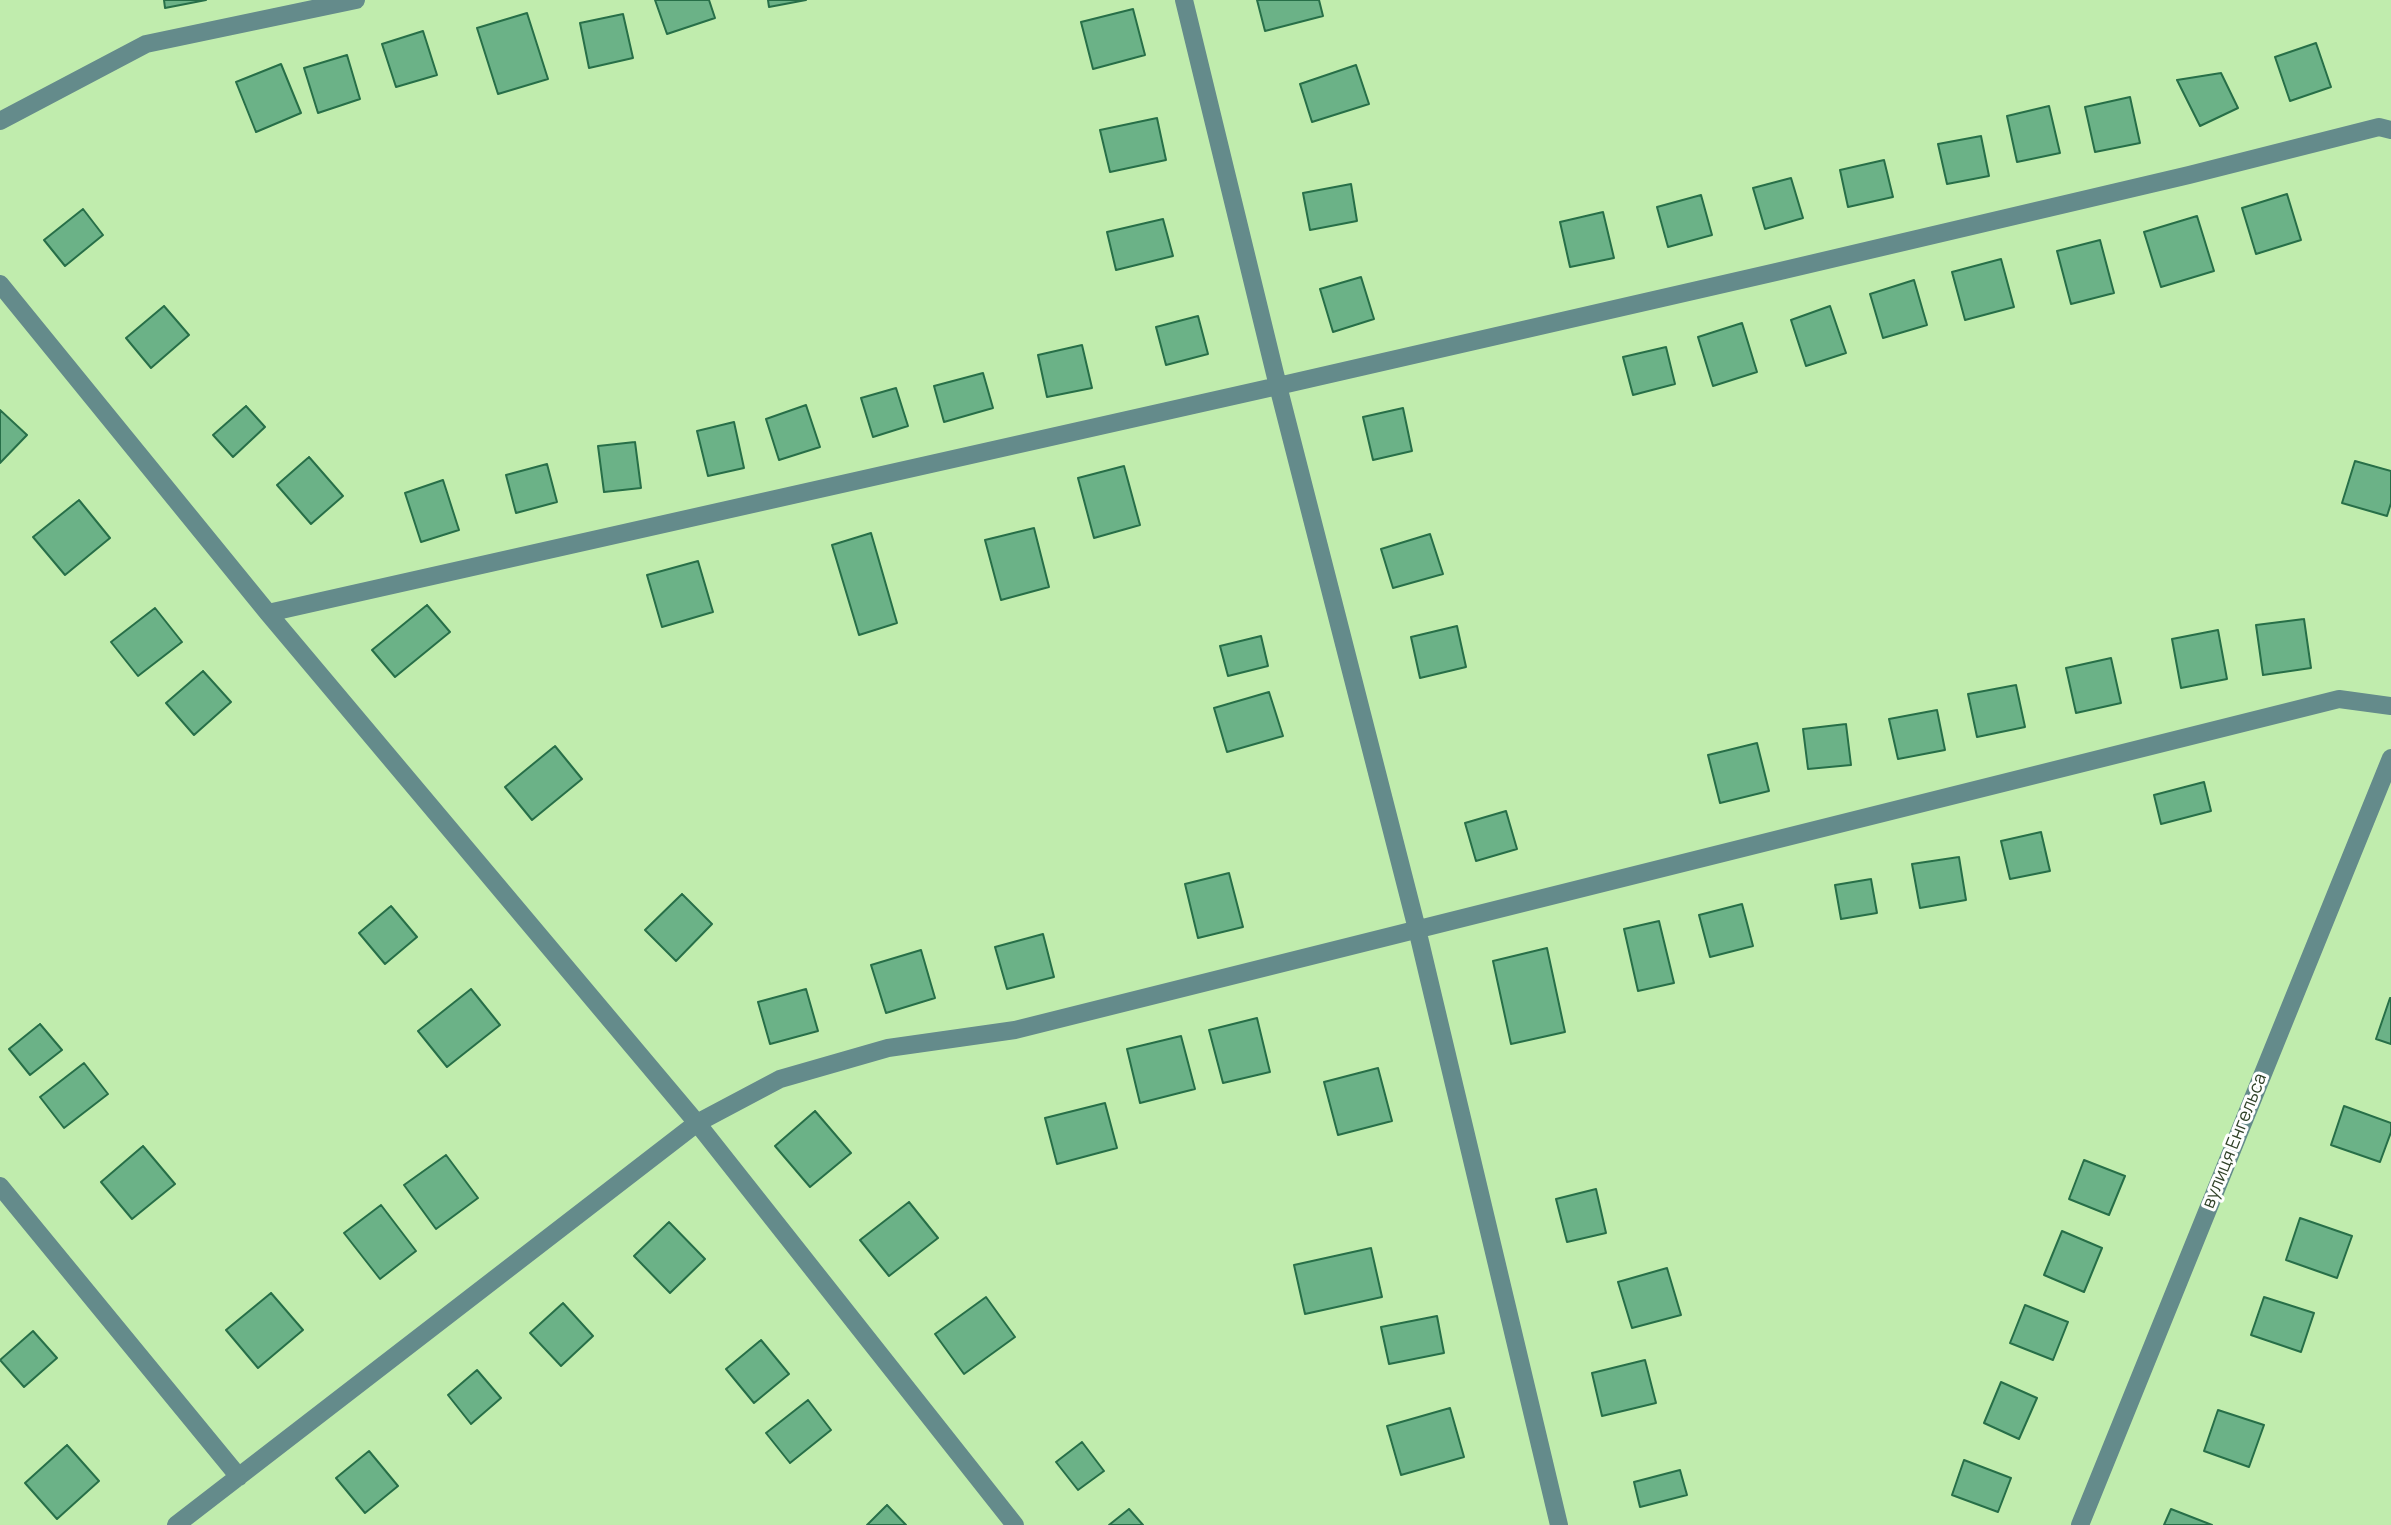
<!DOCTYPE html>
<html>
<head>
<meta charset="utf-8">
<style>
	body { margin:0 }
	canvas { display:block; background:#c0ecad }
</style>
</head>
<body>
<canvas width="2391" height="1525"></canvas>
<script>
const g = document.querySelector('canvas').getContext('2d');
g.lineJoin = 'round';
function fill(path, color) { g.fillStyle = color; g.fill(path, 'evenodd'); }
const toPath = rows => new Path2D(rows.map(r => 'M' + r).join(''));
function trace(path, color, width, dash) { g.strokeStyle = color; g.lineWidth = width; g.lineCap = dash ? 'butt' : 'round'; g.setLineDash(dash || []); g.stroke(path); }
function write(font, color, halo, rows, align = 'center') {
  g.font = font + ' Manrope,sans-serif'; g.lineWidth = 6; g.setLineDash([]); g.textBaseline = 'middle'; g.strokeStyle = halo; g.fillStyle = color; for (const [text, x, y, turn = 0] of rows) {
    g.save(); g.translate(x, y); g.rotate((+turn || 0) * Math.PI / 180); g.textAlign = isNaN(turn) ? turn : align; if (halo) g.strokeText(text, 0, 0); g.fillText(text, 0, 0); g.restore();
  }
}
const building = toPath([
	[164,0,206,0,165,8,164,0],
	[655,0,709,0,715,18,667,34,655,0],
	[768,0,806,0,769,7,768,0],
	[1257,0,1319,0,1323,16,1265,31,1257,0],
	[1133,9,1145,55,1093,69,1081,22,1133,9],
	[527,13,548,79,498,94,477,28,527,13],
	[623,14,633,58,589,68,580,23,623,14],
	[423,31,437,75,396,87,382,44,423,31],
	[2316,43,2331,87,2290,101,2275,57,2316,43],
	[347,55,360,99,318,113,304,68,347,55],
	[281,64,301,113,256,132,236,82,281,64],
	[1356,65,1369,104,1312,122,1300,84,1356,65],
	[2221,73,2238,108,2200,126,2177,80,2221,73],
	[2130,97,2140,143,2095,152,2085,107,2130,97],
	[2049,106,2060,153,2017,162,2007,116,2049,106],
	[1157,118,1166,160,1110,172,1100,130,1157,118],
	[1981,136,1989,176,1947,184,1938,144,1981,136],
	[1884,160,1893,197,1848,207,1840,170,1884,160],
	[1791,178,1803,218,1765,229,1753,188,1791,178],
	[1351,184,1357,221,1310,230,1303,193,1351,184],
	[2287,194,2301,240,2256,254,2242,208,2287,194],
	[1701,195,1712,235,1668,247,1657,207,1701,195],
	[83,209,103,235,65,266,44,240,83,209],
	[1603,212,1614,258,1570,267,1560,222,1603,212],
	[2197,216,2214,271,2161,287,2144,232,2197,216],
	[1163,219,1173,256,1116,270,1107,232,1163,219],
	[2100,240,2114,293,2071,304,2057,251,2100,240],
	[2001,259,2014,307,1965,320,1952,272,2001,259],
	[1361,277,1374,319,1333,332,1320,289,1361,277],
	[1914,280,1927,325,1883,338,1870,294,1914,280],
	[164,306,189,335,151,368,126,338,164,306],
	[1830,306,1846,353,1806,366,1791,320,1830,306],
	[1198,316,1208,354,1166,365,1156,327,1198,316],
	[1742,323,1757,372,1713,386,1698,337,1742,323],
	[1082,345,1092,388,1047,397,1038,355,1082,345],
	[1666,347,1675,384,1633,395,1623,357,1666,347],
	[983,373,993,408,944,422,934,386,983,373],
	[896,388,908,426,873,437,861,398,896,388],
	[806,405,820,447,779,460,766,419,806,405],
	[246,406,265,427,233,457,213,435,246,406],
	[1403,408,1412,451,1373,460,1363,417,1403,408],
	[0,410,27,435,0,463,0,410],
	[734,422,744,468,708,476,697,431,734,422],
	[635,442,641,488,604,492,598,446,635,442],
	[309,457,343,496,311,524,277,485,309,457],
	[2355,461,2391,471,2391,503,2387,516,2342,503,2355,461],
	[547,464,557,502,516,513,506,475,547,464],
	[1124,466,1140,525,1094,538,1078,478,1124,466],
	[443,480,459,530,421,542,405,493,443,480],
	[79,500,110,538,65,575,33,537,79,500],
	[1034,528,1049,587,1001,600,985,540,1034,528],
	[871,533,897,623,859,635,832,545,871,533],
	[1430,534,1443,574,1393,588,1381,549,1430,534],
	[698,561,713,612,662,627,647,575,698,561],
	[427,605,450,632,395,677,372,650,427,605],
	[155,608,182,642,138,676,111,642,155,608],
	[2304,619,2311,668,2263,675,2256,625,2304,619],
	[1457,626,1466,667,1420,678,1411,637,1457,626],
	[2218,630,2227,679,2181,688,2172,639,2218,630],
	[1261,636,1268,666,1228,676,1220,646,1261,636],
	[2111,658,2121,703,2076,713,2066,668,2111,658],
	[203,671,231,702,194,735,166,703,203,671],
	[2016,685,2025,727,1977,737,1968,694,2016,685],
	[1269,692,1283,736,1227,752,1214,708,1269,692],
	[1937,710,1945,750,1898,759,1889,719,1937,710],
	[1846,724,1851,765,1808,769,1803,729,1846,724],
	[1757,743,1769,791,1720,803,1708,755,1757,743],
	[555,746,582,779,532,820,505,787,555,746],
	[2204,782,2211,811,2161,824,2154,795,2204,782],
	[1506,811,1517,849,1476,861,1465,823,1506,811],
	[2041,832,2050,871,2010,879,2001,841,2041,832],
	[1959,857,1966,900,1920,908,1912,864,1959,857],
	[1229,873,1243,927,1198,938,1185,884,1229,873],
	[1871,879,1877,913,1841,919,1835,885,1871,879],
	[682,894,712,924,676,961,645,930,682,894],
	[1742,904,1753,946,1710,957,1699,915,1742,904],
	[391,906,417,937,385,964,359,933,391,906],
	[1659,921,1674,983,1638,991,1624,929,1659,921],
	[1043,934,1054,977,1007,989,995,947,1043,934],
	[1547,948,1565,1032,1511,1044,1493,961,1547,948],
	[921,950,935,998,886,1013,871,965,921,950],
	[471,989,500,1025,447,1067,418,1031,471,989],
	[806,989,818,1031,770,1044,758,1002,806,989],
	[2390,998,2391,998,2391,1044,2376,1039,2390,998],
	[1257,1018,1270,1072,1223,1083,1209,1030,1257,1018],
	[40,1024,62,1050,30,1075,9,1049,40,1024],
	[1181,1036,1195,1089,1140,1103,1127,1049,1181,1036],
	[84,1063,108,1094,64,1128,40,1097,84,1063],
	[1378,1068,1392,1121,1338,1135,1324,1082,1378,1068],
	[1105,1103,1117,1148,1057,1164,1045,1118,1105,1103],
	[2344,1106,2391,1123,2391,1132,2380,1162,2331,1145,2344,1106],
	[815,1111,851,1153,810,1187,775,1146,815,1111],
	[143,1146,175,1184,132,1219,101,1182,143,1146],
	[446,1155,478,1198,436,1229,404,1185,446,1155],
	[2084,1160,2125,1176,2109,1215,2069,1199,2084,1160],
	[1596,1189,1606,1233,1567,1242,1556,1199,1596,1189],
	[909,1202,938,1238,889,1276,860,1240,909,1202],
	[381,1205,416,1251,380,1279,344,1233,381,1205],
	[2300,1218,2352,1236,2337,1278,2286,1260,2300,1218],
	[669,1222,705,1259,670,1293,634,1256,669,1222],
	[2062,1231,2102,1248,2084,1292,2044,1275,2062,1231],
	[1371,1248,1382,1297,1305,1314,1294,1265,1371,1248],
	[1667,1268,1681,1315,1632,1328,1618,1282,1667,1268],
	[271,1293,303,1330,258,1368,226,1330,271,1293],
	[986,1297,1015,1337,964,1374,935,1334,986,1297],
	[2264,1297,2314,1313,2301,1352,2251,1335,2264,1297],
	[563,1303,593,1336,561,1366,530,1333,563,1303],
	[2025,1305,2068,1322,2053,1360,2010,1343,2025,1305],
	[1437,1316,1444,1353,1389,1364,1381,1327,1437,1316],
	[33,1331,57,1358,24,1387,0,1360,33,1331],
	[761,1340,789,1374,754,1403,726,1369,761,1340],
	[1645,1360,1656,1403,1602,1416,1592,1373,1645,1360],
	[477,1370,501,1398,471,1424,448,1395,477,1370],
	[2001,1382,2037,1398,2019,1439,1984,1423,2001,1382],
	[808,1400,831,1430,790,1463,766,1433,808,1400],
	[1450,1408,1464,1457,1401,1475,1387,1426,1450,1408],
	[2218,1410,2264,1425,2249,1467,2204,1451,2218,1410],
	[1082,1442,1104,1471,1078,1490,1056,1462,1082,1442],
	[67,1445,99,1481,57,1519,25,1483,67,1445],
	[369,1451,398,1486,365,1513,336,1478,369,1451],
	[1964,1460,2011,1478,1998,1512,1952,1495,1964,1460],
	[1680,1470,1687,1495,1640,1507,1634,1482,1680,1470],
	[887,1505,906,1525,867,1525,887,1505],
	[1129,1509,1143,1525,1109,1525,1129,1509],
	[2171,1509,2212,1525,2164,1525,2171,1509]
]);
fill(building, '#6bb287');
trace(building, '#276f48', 2);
trace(toPath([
	[1184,0,1278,386,1417,929,1559,1525],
	[0,121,146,44,356,0],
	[0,284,268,613,697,1123,1015,1525],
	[268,613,1278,386,1776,272,2189,175,2379,127,2391,130],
	[0,1186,239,1477],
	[176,1525,697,1123,780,1079,888,1048,1015,1030,2339,699,2391,706],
	[2080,1525,2391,758]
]), '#648b8b', 18);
write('18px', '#304228', '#fefefe', [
	["вулиця Енгельса",2235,1141,-68]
]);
</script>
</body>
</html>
